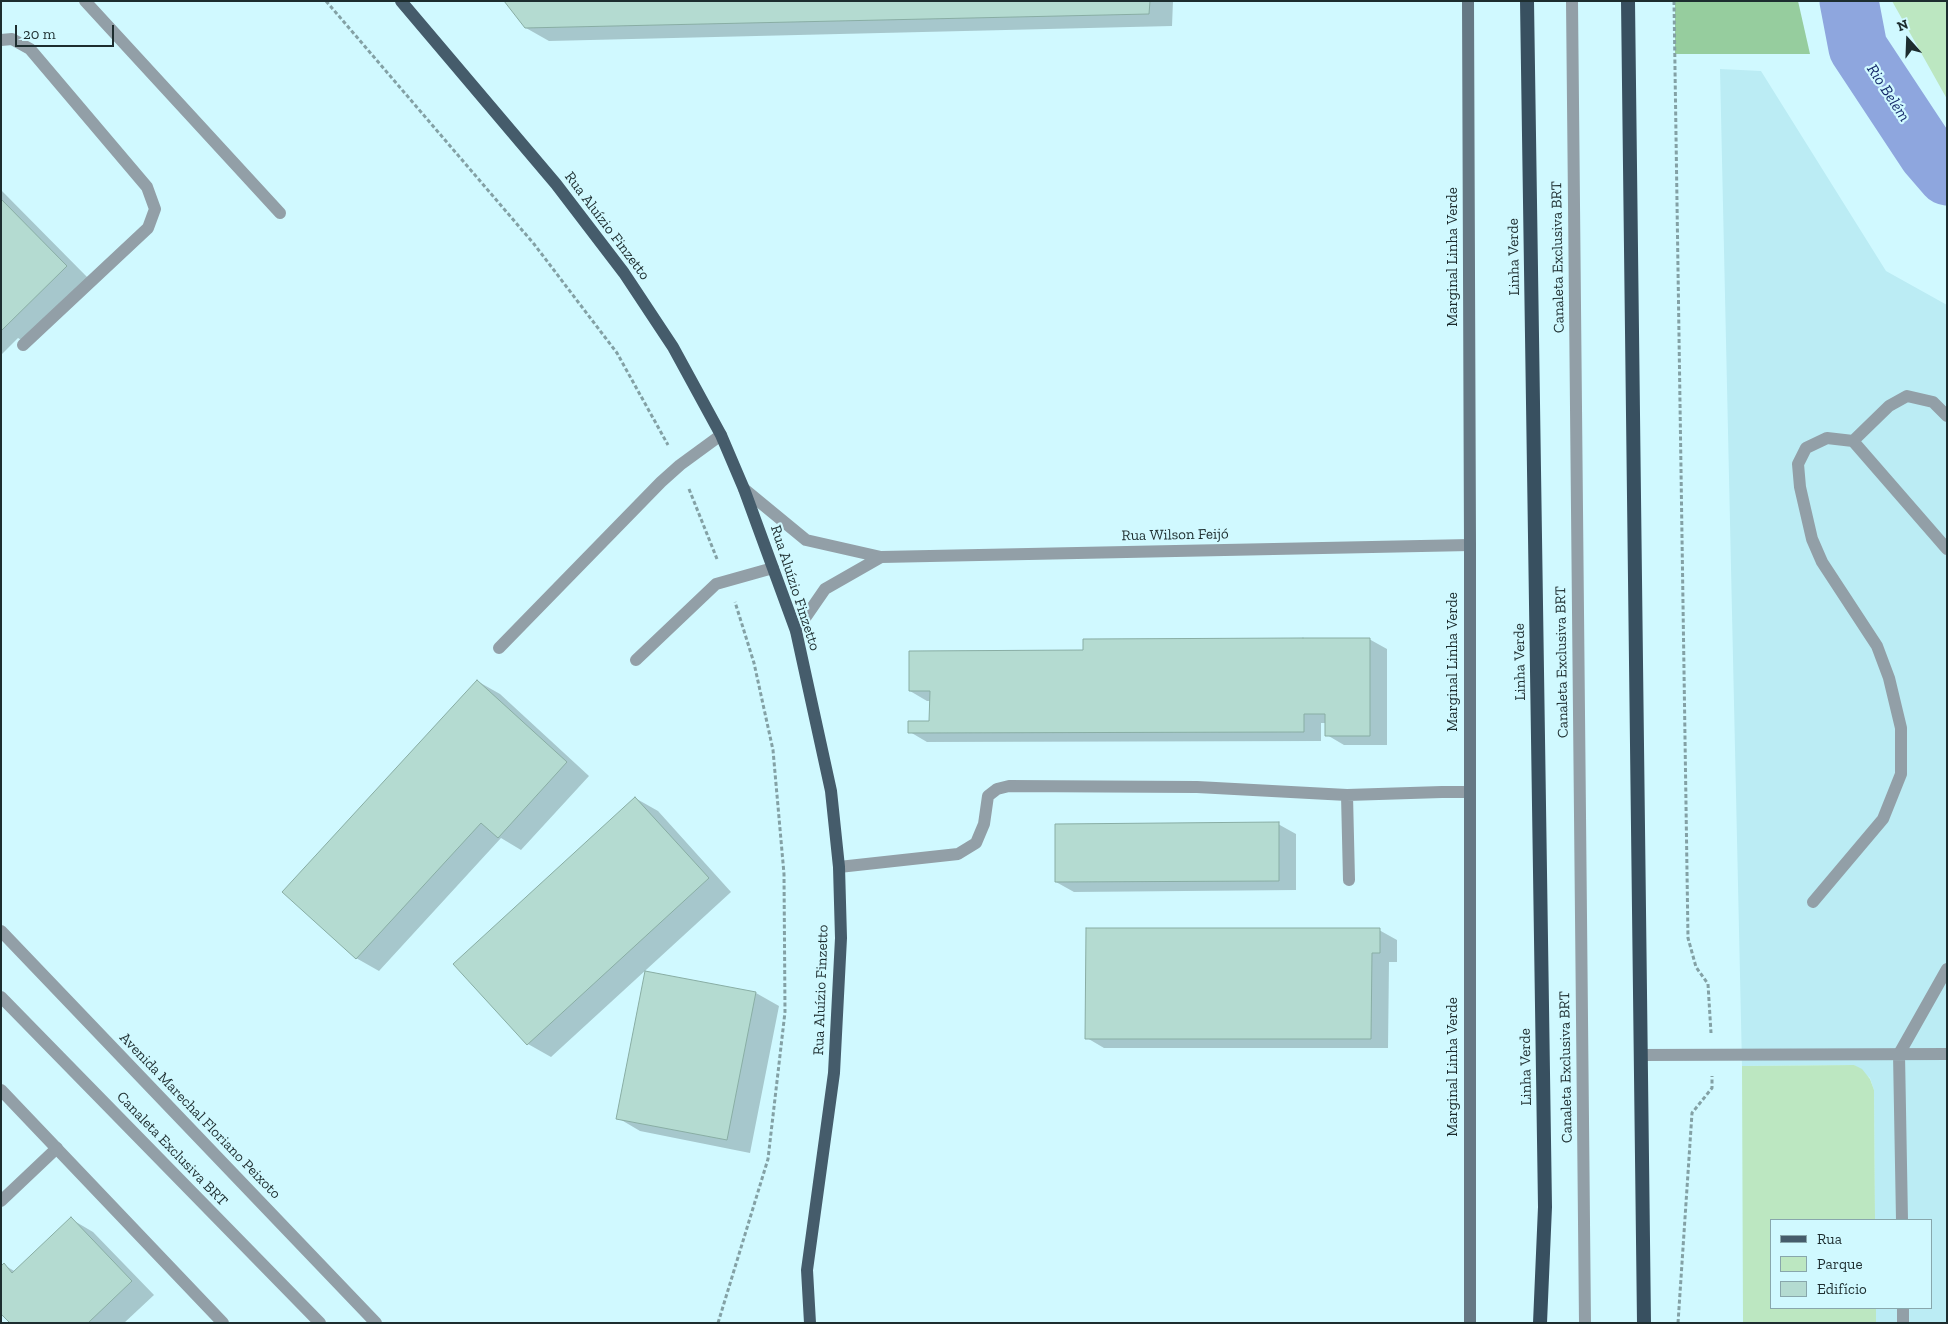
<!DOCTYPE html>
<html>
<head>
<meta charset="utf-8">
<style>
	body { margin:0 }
	#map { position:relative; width:1948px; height:1324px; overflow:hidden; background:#d0f9ff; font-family:"Zilla Slab",serif }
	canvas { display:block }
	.frame { position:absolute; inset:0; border:2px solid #1d2d2f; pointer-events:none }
	.legend { position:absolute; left:1770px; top:1219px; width:162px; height:90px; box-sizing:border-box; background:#d0f9ff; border:1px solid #88a7ac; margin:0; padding:6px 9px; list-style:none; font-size:15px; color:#1d2d2f }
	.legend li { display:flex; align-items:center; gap:10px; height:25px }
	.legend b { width:25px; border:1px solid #88a7ac }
	.north { position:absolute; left:1883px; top:15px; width:50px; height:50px; -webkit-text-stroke:4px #d0f9ff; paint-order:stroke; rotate:340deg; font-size:14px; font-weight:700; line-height:20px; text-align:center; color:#1d2d2f }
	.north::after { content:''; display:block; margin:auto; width:18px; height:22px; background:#1d2d2f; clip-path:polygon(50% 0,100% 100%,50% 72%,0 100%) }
	.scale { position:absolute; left:15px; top:25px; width:99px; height:22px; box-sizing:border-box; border:2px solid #1d2d2f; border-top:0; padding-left:6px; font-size:15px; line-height:18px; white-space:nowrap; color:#1d2d2f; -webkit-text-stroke:4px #d0f9ff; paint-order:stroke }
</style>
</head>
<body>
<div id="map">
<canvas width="1948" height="1324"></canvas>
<div class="frame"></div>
<ul class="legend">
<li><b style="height:6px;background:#455c6b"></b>Rua</li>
<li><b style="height:14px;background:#bce7c1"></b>Parque</li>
<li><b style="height:14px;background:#b4dbd1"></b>Edifício</li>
</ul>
<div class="north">N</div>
<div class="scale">20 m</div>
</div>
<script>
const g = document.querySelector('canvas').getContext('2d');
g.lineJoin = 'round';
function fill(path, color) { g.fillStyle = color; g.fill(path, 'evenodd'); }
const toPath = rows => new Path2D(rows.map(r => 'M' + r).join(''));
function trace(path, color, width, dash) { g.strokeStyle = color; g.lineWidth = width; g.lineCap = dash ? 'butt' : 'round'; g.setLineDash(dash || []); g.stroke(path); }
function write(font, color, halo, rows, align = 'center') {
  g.font = font + ' "Zilla Slab",serif'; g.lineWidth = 4.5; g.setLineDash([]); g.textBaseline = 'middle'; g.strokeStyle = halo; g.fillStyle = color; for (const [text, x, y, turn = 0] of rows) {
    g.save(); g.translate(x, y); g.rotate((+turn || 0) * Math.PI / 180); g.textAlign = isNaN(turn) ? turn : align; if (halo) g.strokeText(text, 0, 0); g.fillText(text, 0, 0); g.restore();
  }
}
fill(toPath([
	[1720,69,1761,71,1886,271,1947,305,1947,1323,1876,1323,1876,1308,1932,1308,1932,1220,1875,1220,1874,1090,1870,1078,1854,1065,1742,1066]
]), '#bbecf4');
fill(toPath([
	[1892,1,1947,1,1947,99],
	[1854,1065,1862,1069,1870,1079,1874,1090,1875,1220,1772,1220,1772,1308,1876,1308,1876,1323,1743,1323,1742,1066]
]), '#bce7c1');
fill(toPath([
	[1675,1,1798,1,1810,54,1675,54]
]), '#96cd9e');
fill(toPath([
	[506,1,1173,1,1172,26,549,41,526,28],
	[1,190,89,279,25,342,18,338,1,355],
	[1369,639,1387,649,1387,745,1344,745,1327,735,1327,723,1321,723,1321,741,927,742,910,732,930,722,931,701,927,701,910,691,1084,652],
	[477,681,500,694,589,776,521,850,501,838,379,971,356,958],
	[635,798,658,811,731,892,551,1057,528,1044],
	[1278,824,1296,834,1296,890,1074,892,1056,882],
	[1379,930,1397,940,1397,962,1389,962,1388,1048,1104,1048,1087,1038],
	[646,972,756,993,779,1006,750,1153,640,1131,618,1118],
	[71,1219,93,1232,154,1295,124,1323,11,1323,4,1265,16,1272]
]), '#0003');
trace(toPath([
	[1849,1,1858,48,1928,154,1947,176]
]), '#8ea6de', 59);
const building = toPath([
	[504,1,1150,1,1149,14,525,28,504,1],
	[1,199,67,266,2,330,1,329,1,199],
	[1303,638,1370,638,1370,736,1325,736,1325,714,1304,714,1304,732,908,733,908,721,929,721,930,691,909,691,909,651,1083,650,1083,639,1303,638],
	[477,680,567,762,498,838,481,823,356,959,282,892,477,680],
	[635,797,709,878,527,1045,453,964,635,797],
	[1279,822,1279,881,1055,882,1055,824,1279,822],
	[1086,928,1380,928,1380,953,1372,953,1371,1039,1085,1039,1086,928],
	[645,971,756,992,727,1140,616,1119,645,971],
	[71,1217,132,1281,88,1323,10,1323,1,1314,1,1266,4,1263,12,1273,71,1217]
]);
fill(building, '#b4dbd1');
trace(building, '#88ada4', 1);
trace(toPath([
	[326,1,534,244,617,353,668,445],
	[1674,1,1688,938,1696,967,1708,984,1711,1033],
	[689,489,717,559],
	[718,1323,768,1159,785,1012,784,874,773,750,754,663,735,602],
	[1678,1323,1692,1113,1712,1088,1712,1076]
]), '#83a1a5', 3, [4, 2.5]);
trace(toPath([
	[85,1,280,213],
	[1572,1,1585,1323],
	[1,40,12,39,30,49,147,187,155,209,148,228,23,345],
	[1853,441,1889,406,1907,396,1933,402,1947,416],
	[499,648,661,482,680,465,721,435],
	[636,660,716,584,773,568],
	[839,867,958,854,976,843,984,824,988,796,997,789,1009,786,1197,787,1347,795],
	[1349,880,1347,795,1442,792,1469,792],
	[1813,902,1883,819,1901,774,1901,728,1889,678,1877,646,1822,562,1812,539,1800,487,1798,464,1806,448,1827,438,1853,441,1947,549],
	[1,997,320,1323],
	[1640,1055,1947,1054],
	[1902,1220,1899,1054,1947,969],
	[1903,1308,1903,1323]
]), '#929fa7', 12);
trace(toPath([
	[744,489,806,540,881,557,1470,545],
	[796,631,825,589,881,557],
	[1,1201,57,1148]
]), '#929fa7', 12);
trace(toPath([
	[1,931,376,1323],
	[1,1090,223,1323]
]), '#929fa7', 12);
trace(toPath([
	[1468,1,1470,545,1470,1323]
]), '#657884', 12);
trace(toPath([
	[401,1,556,184,624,273,673,347,721,435,744,489,796,631,831,791,839,867,841,938,834,1073,807,1270,810,1323]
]), '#455c6b', 12);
trace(toPath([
	[1527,1,1545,1207,1540,1323],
	[1628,1,1644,1323]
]), '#385060', 14);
write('15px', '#1d2d2f', '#d0f9ff', [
	["Rua Aluízio Finzetto",607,226,53],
	["Marginal Linha Verde",1453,257,-90],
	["Linha Verde",1514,257,-91],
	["Canaleta Exclusiva BRT",1558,257,-91],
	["Rua Wilson Feijó",1175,535,-1],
	["Rua Aluízio Finzetto",795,588,72],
	["Marginal Linha Verde",1453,662,-90],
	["Linha Verde",1520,662,-91],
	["Canaleta Exclusiva BRT",1562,662,-91],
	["Rua Aluízio Finzetto",821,990,-88],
	["Marginal Linha Verde",1453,1067,-90],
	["Linha Verde",1526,1067,-91],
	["Canaleta Exclusiva BRT",1566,1067,-91],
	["Avenida Marechal Floriano Peixoto",200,1116,46],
	["Canaleta Exclusiva BRT",172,1149,46]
]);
write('italic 16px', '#15296a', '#d0f9ff', [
	["Rio Belém",1888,93,57]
]);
</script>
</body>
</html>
